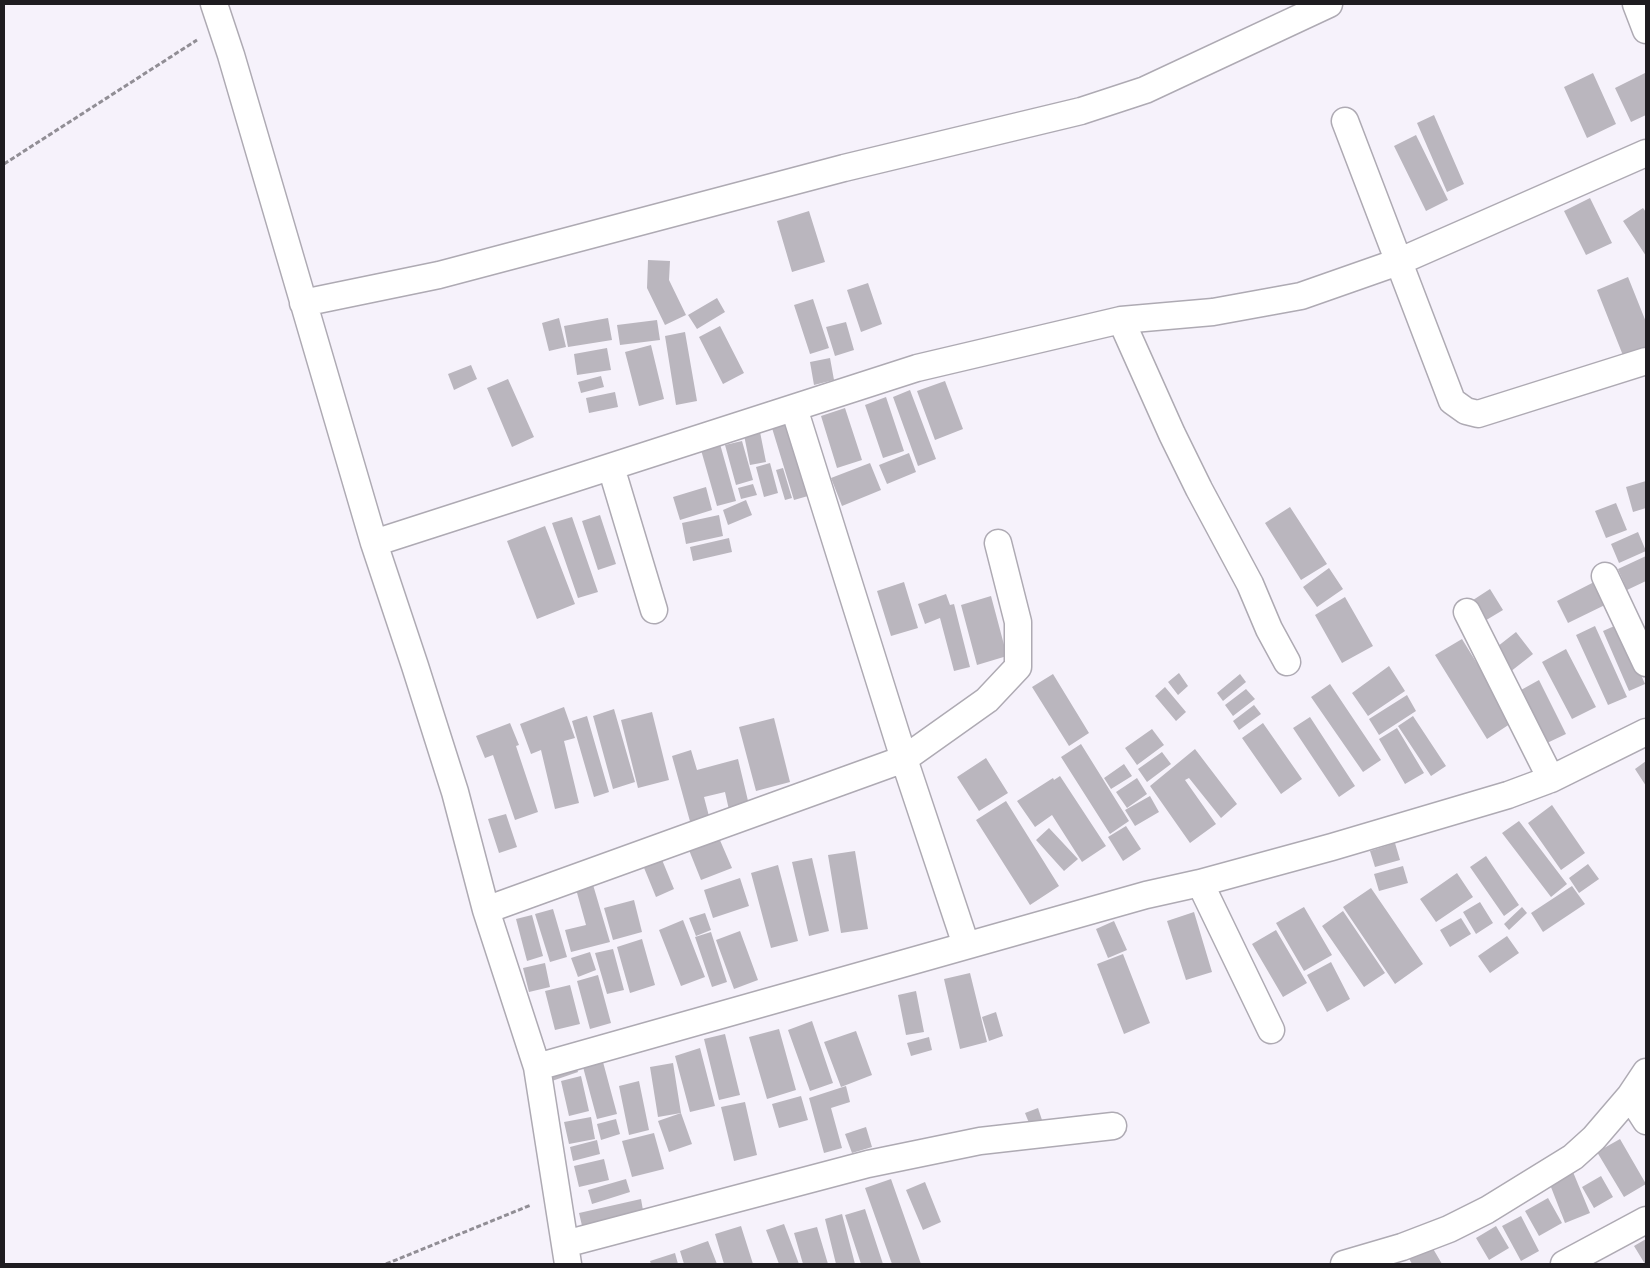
<!DOCTYPE html>
<html>
<head>
<meta charset="utf-8">
<style>
	body { margin:0 }
	#map { position:relative; width:1650px; height:1268px; overflow:hidden; background:#f6f2fb; font-family:Manrope,sans-serif }
	canvas { display:block }
	.frame { position:absolute; inset:0; border:5px solid #1e1c20; pointer-events:none }
</style>
</head>
<body>
<div id="map">
<canvas width="1650" height="1268"></canvas>
<div class="frame"></div>
</div>
<script>
const g = document.querySelector('canvas').getContext('2d');
g.lineJoin = 'round';
function fill(path, color) { g.fillStyle = color; g.fill(path, 'evenodd'); }
const toPath = rows => new Path2D(rows.map(r => 'M' + r).join(''));
function trace(path, color, width, dash) { g.strokeStyle = color; g.lineWidth = width; g.lineCap = dash ? 'butt' : 'round'; g.setLineDash(dash || []); g.stroke(path); }
fill(toPath([
	[1593,73,1616,124,1587,138,1564,87],
	[1645,73,1646,115,1631,122,1615,88],
	[1434,115,1464,184,1447,192,1417,123],
	[1416,135,1448,200,1426,211,1394,146],
	[1590,198,1612,243,1586,255,1564,211],
	[1643,208,1646,212,1646,256,1623,221],
	[809,211,825,262,792,272,777,221],
	[648,260,670,261,669,280,686,315,665,325,647,288],
	[1628,277,1646,322,1646,348,1624,358,1597,290],
	[868,283,882,324,861,332,847,290],
	[717,298,725,312,697,329,688,315],
	[813,299,829,348,810,354,794,305],
	[559,318,566,347,549,351,542,323],
	[608,318,612,340,568,347,564,326],
	[657,320,660,340,620,345,617,325],
	[846,322,854,350,835,356,826,327],
	[720,326,744,373,723,384,699,337],
	[685,332,697,401,676,405,665,336],
	[651,345,664,399,639,406,625,352],
	[607,348,611,370,577,375,574,354],
	[830,358,834,380,814,385,810,362],
	[471,365,477,379,454,390,448,374],
	[601,376,604,387,581,393,578,382],
	[508,379,534,437,512,447,487,388],
	[945,381,963,429,935,440,917,391],
	[910,390,936,459,918,466,893,397],
	[615,392,618,407,589,413,586,398],
	[886,397,904,451,883,458,865,405],
	[845,408,862,460,837,468,821,416],
	[794,422,815,494,794,500,772,428],
	[760,432,766,462,750,465,744,435],
	[742,441,753,480,736,485,725,445],
	[720,444,736,501,717,506,701,450],
	[909,453,916,472,887,484,879,465],
	[770,463,778,493,764,497,756,467],
	[870,463,881,490,842,506,831,478],
	[783,468,792,498,785,500,776,470],
	[1646,481,1646,508,1633,512,1626,487],
	[753,484,757,495,741,499,738,488],
	[706,487,712,510,680,520,673,497],
	[746,500,752,515,728,525,723,510],
	[1616,503,1627,530,1606,538,1595,511],
	[1290,507,1327,564,1301,580,1265,523],
	[600,515,616,564,598,570,582,521],
	[719,515,723,536,686,544,682,523],
	[572,517,598,592,578,598,552,523],
	[545,526,575,604,537,619,507,541],
	[1638,532,1646,551,1619,563,1611,544],
	[729,538,732,552,693,561,690,547],
	[1646,556,1646,581,1627,590,1618,569],
	[1329,568,1343,589,1317,607,1303,587],
	[1598,580,1609,603,1568,623,1557,601],
	[904,582,918,628,891,636,877,591],
	[1490,589,1503,610,1483,622,1470,602],
	[946,594,950,605,954,604,970,667,954,671,940,618,925,624,918,604],
	[991,596,1007,656,977,665,961,605],
	[1345,597,1373,646,1342,663,1315,615],
	[1619,624,1645,684,1629,691,1603,631],
	[1595,626,1627,697,1608,705,1576,635],
	[1516,632,1533,654,1510,672,1493,650],
	[1462,639,1513,722,1487,739,1435,655],
	[1566,649,1596,707,1572,719,1542,662],
	[1389,666,1405,691,1368,716,1352,693],
	[1179,673,1188,686,1178,695,1168,682],
	[1053,674,1089,733,1069,746,1032,687],
	[1240,674,1246,682,1223,701,1217,693],
	[1539,680,1566,734,1547,743,1521,690],
	[1330,684,1381,760,1363,772,1311,697],
	[1165,687,1186,712,1176,721,1155,696],
	[1246,689,1255,699,1233,716,1225,705],
	[1407,695,1416,711,1379,735,1369,719],
	[1254,705,1261,714,1239,730,1233,721],
	[564,707,575,738,564,741,579,803,555,809,541,750,531,754,520,724],
	[614,709,635,782,613,789,593,716],
	[652,712,669,780,638,788,621,720],
	[587,716,609,792,594,797,572,721],
	[1413,716,1446,766,1431,776,1398,726],
	[1310,717,1355,786,1339,797,1293,728],
	[774,718,790,782,756,791,739,727],
	[510,723,519,745,516,746,538,812,515,820,493,755,485,758,476,736],
	[1263,723,1302,779,1281,794,1242,738],
	[1397,728,1424,773,1405,784,1379,739],
	[1152,729,1164,745,1137,765,1125,748],
	[1081,744,1129,821,1110,834,1061,757],
	[1195,749,1237,804,1221,818,1189,778,1185,780,1216,824,1190,843,1150,786],
	[691,750,697,770,738,759,749,805,729,810,725,792,704,797,710,820,691,825,672,756],
	[1162,752,1171,764,1147,782,1138,769],
	[986,758,1008,793,979,811,957,777],
	[1646,761,1646,786,1635,769],
	[1124,764,1132,776,1111,789,1104,778],
	[1060,776,1106,846,1082,862,1052,815,1035,827,1017,801,1053,778,1054,780],
	[1137,778,1147,794,1127,808,1116,792],
	[1150,796,1159,812,1135,826,1125,810],
	[1006,801,1059,886,1030,905,976,820],
	[1552,805,1585,853,1561,870,1528,823],
	[506,814,517,847,499,853,488,819],
	[1519,821,1567,884,1551,897,1502,833],
	[1126,826,1141,849,1123,861,1108,837],
	[1049,828,1078,859,1064,871,1036,840],
	[719,838,732,868,701,880,689,850],
	[1395,843,1400,860,1375,867,1370,851],
	[658,850,674,889,656,897,640,858],
	[855,851,868,929,841,933,828,855],
	[1486,856,1519,905,1504,916,1470,867],
	[812,858,829,931,809,936,792,862],
	[1588,864,1599,879,1579,893,1569,878],
	[778,865,798,941,771,948,751,873],
	[1403,866,1408,883,1379,891,1374,874],
	[1457,873,1473,897,1436,922,1420,899],
	[591,878,610,942,571,952,565,930,586,925,574,882],
	[740,878,749,906,713,918,704,890],
	[1572,886,1585,904,1543,932,1531,913],
	[1371,888,1423,964,1395,984,1343,907],
	[634,900,642,932,613,940,604,908],
	[1480,902,1493,923,1476,934,1463,912],
	[1304,907,1332,955,1304,971,1276,923],
	[1522,907,1527,913,1509,930,1504,924],
	[553,909,567,957,550,962,535,914],
	[1343,911,1385,973,1364,987,1322,926],
	[1194,912,1212,972,1186,980,1167,921],
	[705,913,711,930,696,936,689,918],
	[532,915,543,956,527,961,516,919],
	[1461,918,1471,934,1450,947,1440,930],
	[683,920,705,977,681,986,659,930],
	[1114,921,1127,950,1108,958,1096,929],
	[1276,930,1307,983,1283,997,1252,944],
	[740,931,758,980,734,989,716,940],
	[711,932,727,982,712,987,695,937],
	[1507,936,1519,953,1490,973,1478,956],
	[642,939,655,985,630,993,617,947],
	[613,949,624,990,607,994,595,953],
	[590,952,596,970,578,977,571,958],
	[1123,954,1150,1023,1124,1034,1097,964],
	[1331,962,1350,999,1327,1012,1307,975],
	[545,963,550,987,529,992,523,968],
	[970,973,987,1042,960,1049,944,979],
	[598,975,611,1023,590,1029,577,981],
	[570,985,580,1024,555,1030,545,991],
	[916,991,924,1032,906,1035,898,995],
	[996,1012,1003,1036,989,1041,982,1017],
	[812,1021,833,1083,810,1091,788,1030],
	[779,1029,796,1090,767,1099,749,1037],
	[856,1031,872,1075,841,1087,824,1042],
	[725,1034,740,1095,719,1100,704,1039],
	[929,1037,932,1050,911,1056,907,1043],
	[700,1048,715,1106,690,1112,675,1056],
	[574,1060,578,1072,549,1082,545,1070],
	[603,1062,617,1114,597,1119,583,1067],
	[673,1063,681,1113,658,1117,650,1067],
	[581,1076,589,1111,569,1116,561,1081],
	[639,1081,649,1130,629,1135,619,1086],
	[846,1086,850,1102,831,1108,842,1148,824,1153,809,1098],
	[801,1096,808,1120,779,1128,772,1104],
	[745,1102,757,1155,734,1161,721,1107],
	[1038,1108,1043,1123,1031,1128,1025,1113],
	[681,1113,692,1144,669,1152,658,1121],
	[591,1117,595,1139,569,1144,564,1122],
	[616,1119,620,1134,601,1140,597,1124],
	[866,1127,872,1147,852,1153,845,1134],
	[654,1133,664,1169,632,1177,622,1141],
	[1620,1139,1646,1184,1624,1197,1597,1152],
	[597,1140,600,1154,573,1161,570,1147],
	[604,1159,609,1180,579,1187,574,1166],
	[1573,1172,1590,1213,1565,1223,1549,1182],
	[1601,1176,1613,1197,1594,1208,1582,1187],
	[626,1179,630,1192,592,1204,588,1190],
	[891,1179,921,1264,892,1264,865,1188],
	[925,1182,941,1222,923,1230,906,1190],
	[1548,1198,1562,1223,1539,1236,1525,1211],
	[641,1199,644,1216,583,1230,579,1213],
	[865,1209,883,1264,861,1264,845,1215],
	[842,1214,855,1264,836,1264,825,1219],
	[1521,1216,1539,1251,1521,1261,1502,1226],
	[784,1224,799,1264,779,1264,766,1230],
	[741,1226,753,1264,724,1264,715,1234],
	[1496,1226,1509,1248,1489,1260,1476,1238],
	[817,1227,828,1264,803,1264,794,1233],
	[1646,1239,1646,1264,1645,1264,1634,1246],
	[1428,1240,1442,1264,1412,1264,1406,1253],
	[708,1241,717,1264,684,1264,680,1251],
	[675,1253,678,1264,651,1264,650,1261]
]), '#bab6be');
const street = toPath([
	[214,4,231,55,374,543,415,666,455,792,486,910,537,1067,568,1264],
	[1636,4,1646,30],
	[1345,121,1452,401,1466,411,1478,414,1646,361],
	[303,303,439,275,844,168,1081,111,1145,90,1329,4],
	[1121,320,1172,434,1199,489,1250,584,1269,629,1287,662],
	[794,408,904,759,966,945],
	[611,467,654,610],
	[374,543,917,368,1121,320,1213,312,1301,296,1398,262,1646,153],
	[1605,576,1646,663],
	[1467,612,1551,779],
	[1200,883,1271,1030],
	[486,910,904,759,987,700,1018,667,1018,622,998,543],
	[537,1067,1146,895,1200,883,1332,847,1508,795,1551,779,1646,732],
	[1630,1096,1646,1121],
	[565,1244,868,1164,980,1141,1113,1126],
	[1344,1264,1402,1247,1449,1229,1487,1210,1573,1157,1594,1138,1630,1096,1646,1072],
	[1564,1264,1646,1220]
]);
trace(street, '#aeaab3', 29);
trace(toPath([
	[4,164,197,40],
	[386,1264,531,1205]
]), '#918e95', 3, [5, 2.5]);
trace(street, '#fff', 26);
</script>
</body>
</html>
